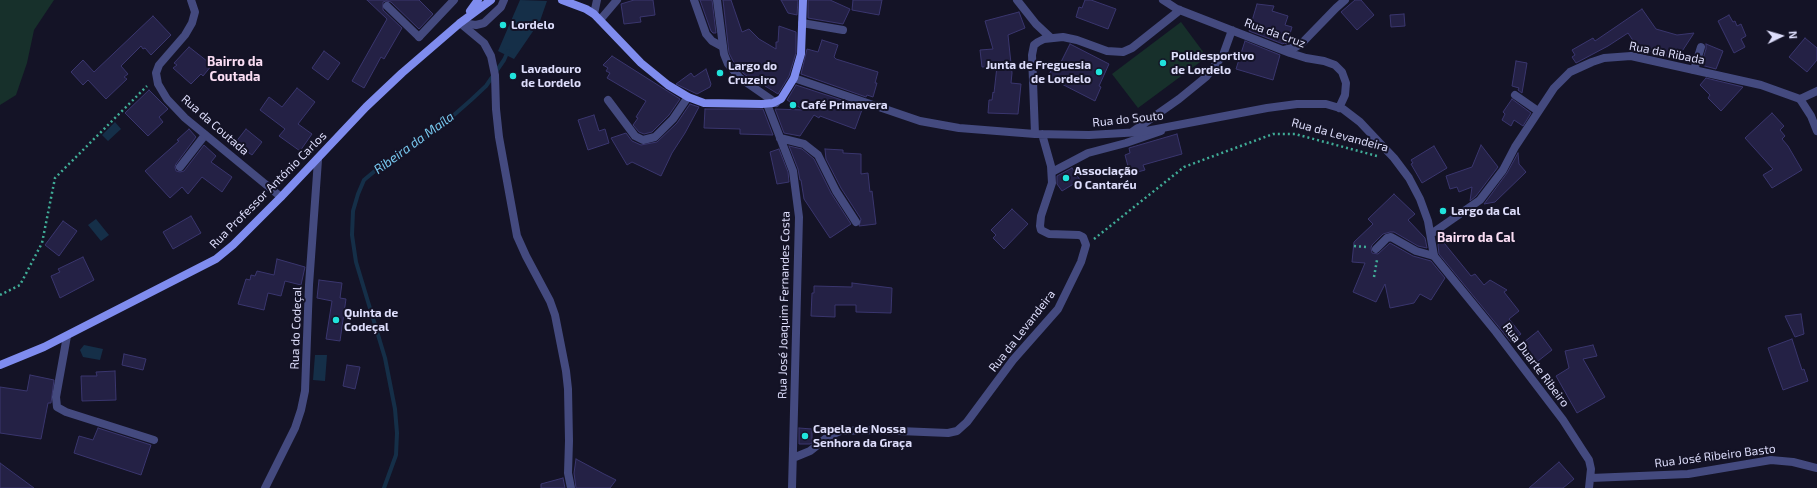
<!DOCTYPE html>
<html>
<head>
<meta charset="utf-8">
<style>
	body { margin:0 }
	#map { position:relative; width:1817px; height:488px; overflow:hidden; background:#141326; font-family:"Exo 2",sans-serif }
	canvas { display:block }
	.north { position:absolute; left:1761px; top:16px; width:40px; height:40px; -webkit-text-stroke:3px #141326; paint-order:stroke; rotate:85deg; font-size:11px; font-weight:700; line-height:16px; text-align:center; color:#ddddfb }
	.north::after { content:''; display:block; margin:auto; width:14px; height:18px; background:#ddddfb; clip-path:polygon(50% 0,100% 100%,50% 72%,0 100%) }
</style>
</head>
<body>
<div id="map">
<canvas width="1817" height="488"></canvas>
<div class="north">N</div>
</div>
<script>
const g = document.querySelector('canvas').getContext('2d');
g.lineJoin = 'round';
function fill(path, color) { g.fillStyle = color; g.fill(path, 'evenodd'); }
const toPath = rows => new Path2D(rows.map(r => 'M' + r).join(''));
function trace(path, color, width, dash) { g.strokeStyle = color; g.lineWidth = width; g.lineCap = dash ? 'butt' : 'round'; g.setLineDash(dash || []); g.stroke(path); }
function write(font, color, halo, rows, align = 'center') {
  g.font = font + ' "Exo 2",sans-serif'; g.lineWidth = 4; g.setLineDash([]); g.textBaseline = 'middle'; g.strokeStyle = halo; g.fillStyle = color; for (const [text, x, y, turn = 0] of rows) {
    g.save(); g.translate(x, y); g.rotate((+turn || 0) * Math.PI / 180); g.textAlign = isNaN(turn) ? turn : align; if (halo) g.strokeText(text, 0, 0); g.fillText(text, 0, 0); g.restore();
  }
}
fill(toPath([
	[0,0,54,0,34,30,27,63,16,95,0,105],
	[1181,22,1207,57,1138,108,1112,74]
]), '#17302b');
fill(toPath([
	[520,0,547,1,540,21,514,59,498,51],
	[115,122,121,129,108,141,102,135],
	[96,219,109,235,101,241,88,225],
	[84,345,103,349,100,360,83,357,80,350],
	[315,355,327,355,325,381,313,380]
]), '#152f48');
trace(toPath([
	[384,488,396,455,397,433,395,409,385,358,356,262,352,235,353,211,358,194,364,180,376,170,438,129,471,100,486,86,504,60,508,51]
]), '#152f48', 4);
const building = toPath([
	[367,0,419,0,433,14,419,29,391,2,386,1,383,2,383,10,402,28,384,59,381,57,364,88,352,81,387,19,367,0],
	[634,0,653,0,655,15,640,17,641,22,624,24,621,4,634,0],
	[700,0,712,0,716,33,713,33,711,31,700,0],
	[723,0,731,0,742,32,749,29,759,39,776,49,776,42,778,42,779,26,796,32,796,53,789,76,778,94,762,84,761,86,744,74,733,61,729,53,723,0],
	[781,0,798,0,797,15,788,13,781,0],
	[808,0,830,0,850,9,843,24,808,18,808,0],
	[853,0,882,0,879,15,852,10,853,0],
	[1085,0,1091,0,1116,9,1108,29,1076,17,1079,7,1082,8,1085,0],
	[1355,0,1361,0,1374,15,1357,30,1341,12,1355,0],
	[1257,4,1274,6,1272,11,1288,16,1285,25,1292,27,1287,44,1284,43,1283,44,1249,31,1257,4],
	[1642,9,1656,29,1677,35,1694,33,1677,59,1638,48,1628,33,1608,46,1576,63,1572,57,1575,55,1572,50,1593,38,1595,41,1642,9],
	[1019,12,1025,28,1008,35,1012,73,1011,83,1021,84,1018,114,988,113,989,100,992,100,993,92,994,93,997,66,982,67,980,50,993,49,985,21,1019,12],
	[1404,14,1405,26,1391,27,1390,15,1404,14],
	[1729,15,1733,22,1735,21,1737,26,1741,24,1746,36,1741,39,1745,47,1734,53,1718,21,1729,15],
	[153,16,171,35,151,55,145,48,143,49,141,46,121,66,128,74,124,77,127,79,106,99,88,80,83,85,71,72,83,60,94,72,153,16],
	[1805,38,1817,48,1817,60,1807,72,1789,57,1805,38],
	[822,40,838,45,834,57,836,59,878,72,875,83,877,83,873,97,867,95,866,97,801,74,807,49,818,52,822,40],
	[1245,41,1280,55,1273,80,1236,69,1245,41],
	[1070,44,1109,64,1099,86,1101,87,1095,101,1048,77,1055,62,1060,64,1070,44],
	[1706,44,1723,51,1716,69,1701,65,1706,49,1706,44],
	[189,47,212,65,203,76,201,74,191,84,173,68,177,65,174,63,189,47],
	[324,51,340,63,328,80,312,68,324,51],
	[612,56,680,99,669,115,652,132,644,134,639,132,633,125,638,118,636,117,646,101,607,78,610,73,606,71,608,68,603,65,612,56],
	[1516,61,1527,63,1522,93,1518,90,1519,88,1512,86,1516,61],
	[706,69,711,84,710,87,697,94,676,84,691,73,694,77,706,69],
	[1706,78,1743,87,1721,111,1708,98,1710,95,1700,85,1706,78],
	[796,85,863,107,855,129,820,116,819,118,814,115,800,136,784,133,775,109,804,110,787,100,796,85],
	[297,88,315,102,298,124,312,134,300,151,279,136,285,129,260,110,269,97,282,107,297,88],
	[149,90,168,109,159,117,163,122,148,136,125,113,149,90],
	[1512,99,1531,113,1523,126,1514,120,1511,126,1502,120,1505,114,1503,112,1512,99],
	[690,104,699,107,685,133,672,153,661,176,632,162,627,165,611,138,626,133,632,141,641,145,657,142,677,123,690,104],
	[705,109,763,109,773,135,740,134,740,129,704,128,705,109],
	[1772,113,1784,126,1780,130,1785,136,1782,139,1788,146,1802,170,1772,188,1763,175,1773,169,1745,138,1772,113],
	[594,115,599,131,605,129,609,143,588,150,578,120,594,115],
	[189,129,196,137,176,164,175,167,176,171,180,172,184,171,204,145,216,156,211,162,232,177,222,192,202,177,188,194,182,187,170,198,145,171,179,141,177,140,189,129],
	[246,129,262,142,252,155,235,143,246,129],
	[1177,134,1182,154,1143,165,1145,170,1134,173,1132,169,1129,170,1125,155,1130,153,1129,148,1177,134],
	[1481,145,1498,167,1476,196,1470,201,1472,187,1459,192,1457,187,1450,189,1446,176,1472,167,1481,145],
	[789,146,802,149,814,159,831,193,851,224,830,238,804,199,801,180,800,180,798,169,789,146],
	[1434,146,1447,168,1422,183,1411,164,1413,163,1411,160,1434,146],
	[779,149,788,172,789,182,777,184,770,152,779,149],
	[825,149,843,150,843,153,861,154,861,174,868,173,870,192,872,191,876,224,859,226,861,219,841,188,826,159,825,149],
	[1518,153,1519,164,1526,172,1495,202,1484,204,1507,173,1518,153],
	[1072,168,1080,180,1062,191,1057,184,1057,176,1072,168],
	[1394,194,1415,214,1408,220,1425,238,1427,248,1418,246,1394,232,1390,232,1383,234,1372,245,1371,248,1372,253,1378,254,1390,243,1413,256,1431,261,1445,278,1431,300,1420,294,1414,303,1390,308,1385,284,1376,302,1353,292,1365,263,1352,262,1354,242,1373,224,1368,219,1394,194],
	[1012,209,1028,224,1004,249,993,238,996,235,991,230,1012,209],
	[191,216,201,233,173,249,163,232,191,216],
	[63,221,77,231,59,256,45,245,63,221],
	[1440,238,1471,276,1475,274,1484,285,1490,280,1507,290,1504,292,1519,311,1509,319,1521,334,1511,342,1439,254,1438,245,1440,238],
	[83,257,94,280,60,298,51,276,60,272,58,269,83,257],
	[277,259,305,267,301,285,285,281,281,296,268,293,264,310,238,304,246,279,250,280,251,275,255,276,257,271,274,275,277,259],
	[319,280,342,283,340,298,346,299,340,341,326,339,332,301,317,298,319,280],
	[852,283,892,288,891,313,856,312,856,305,835,305,835,317,811,316,812,293,814,293,814,286,852,287,852,283],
	[1801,314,1804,334,1795,337,1785,316,1801,314],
	[1538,331,1552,350,1533,365,1519,346,1538,331],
	[1792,339,1802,370,1804,369,1808,381,1783,390,1768,348,1792,339],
	[1593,345,1597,356,1583,359,1605,397,1577,413,1556,376,1569,368,1565,351,1593,345],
	[124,354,146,359,143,370,122,365,124,354],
	[347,365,360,367,355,389,343,386,347,365],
	[115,371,116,400,82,401,81,376,97,376,96,372,115,371],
	[30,375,54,380,51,403,48,403,41,439,0,433,0,387,27,391,30,375],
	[98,428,151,445,141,475,74,453,79,436,93,440,98,428],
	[799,428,812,429,812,443,810,444,799,444,799,428],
	[576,459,604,474,616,480,610,488,576,488,574,473,576,459],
	[1559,462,1574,479,1563,488,1529,488,1559,462],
	[0,463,34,488,0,488,0,463],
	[563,478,565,488,541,488,541,484,563,478]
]);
fill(building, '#242145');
trace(building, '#3a366e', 1);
trace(toPath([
	[1094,239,1184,167,1273,134,1295,134,1377,156],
	[1354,246,1366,247],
	[1374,277,1377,260],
	[0,295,20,285,42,243,55,178,147,86]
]), '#40ac97', 2.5, [2, 3]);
trace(toPath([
	[694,0,706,34,712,41,723,47],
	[387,6,419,37],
	[594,14,597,0],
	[460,23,476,25,484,23,501,7,504,0],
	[802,23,843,30],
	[1694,70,1701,47],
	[1515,95,1538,111],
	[1800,99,1811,116,1817,131],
	[180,167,205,135],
	[1052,172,1088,153,1126,143,1161,131],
	[1376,249,1387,238,1391,237,1416,251,1434,256],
	[67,336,56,397,57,407,66,412,154,440]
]), '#444a7f', 8);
trace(toPath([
	[191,0,195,12,192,23,185,35,159,65,156,73,158,84,167,99,185,118,281,197],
	[717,0,724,54,728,64,740,78,776,103],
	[1017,0,1036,24,1051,38],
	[1163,0,1177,9,1290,53,1306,58,1324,61,1335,65,1342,72,1346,83,1345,95,1339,108],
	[600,20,617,0],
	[460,23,484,43,491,56,495,75,496,109,499,137,517,236,526,256,550,301,555,315,566,371,568,389,569,441,568,473,571,488],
	[419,37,454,0],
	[1284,50,1296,47,1302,43,1336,8,1345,0],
	[794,78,920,121,959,128,1035,134,1089,135,1141,132,1267,108,1297,104,1326,104,1343,109,1360,122,1375,138,1394,158,1409,178,1420,199,1428,221,1434,256,1496,332,1563,420,1583,451,1589,460,1591,469,1589,488],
	[608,100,635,136,643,140,655,137,673,119,688,97],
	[767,104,793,171,799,217,792,488],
	[1132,132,1179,99,1206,77,1223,55,1232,30],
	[1035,134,1032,55,1034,45,1038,42,1044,39,1063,37,1077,40,1107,51,1123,52,1132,48,1180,10],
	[780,138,804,144,818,155,836,191,856,222],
	[1431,234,1480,200,1503,170,1515,147,1554,88,1570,72,1592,62,1604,58,1631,56,1761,85,1800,99,1817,91],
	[793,458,810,451,829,436,840,431,875,430,948,433,957,431,967,422,1013,360,1058,309,1081,262,1086,245,1083,237,1079,235,1049,234,1041,230,1040,226,1041,216,1052,183,1051,166,1042,134],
	[1591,478,1688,474,1771,460,1793,462,1817,468],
	[265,488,295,428,301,410,305,391,309,285,318,160]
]), '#444a7f', 8);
trace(toPath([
	[562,0,586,9,594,14,641,63,668,85,688,97,704,103,762,104,773,103,781,99,794,78,801,54,803,0],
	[470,11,478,0],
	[0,365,44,347,216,259,233,245,281,197,366,107,402,73,460,23,491,0]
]), '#7f8cef', 8);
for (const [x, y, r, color] of [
	[503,25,4,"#20e3dc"],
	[1163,63,4,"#20e3dc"],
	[1099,72,4,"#20e3dc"],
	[720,73,4,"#20e3dc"],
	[513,76,4,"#20e3dc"],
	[793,105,4,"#20e3dc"],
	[1066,178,4,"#20e3dc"],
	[1443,211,4,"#20e3dc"],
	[336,320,4,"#20e3dc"],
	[805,436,4,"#20e3dc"]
]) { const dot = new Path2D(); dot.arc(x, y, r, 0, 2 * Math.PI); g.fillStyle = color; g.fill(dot); trace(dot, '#141326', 1.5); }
write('bold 12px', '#ddddfb', '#141326', [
	["Lordelo",511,25],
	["Polidesportivo",1171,56],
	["de Lordelo",1171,70],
	["Junta de Freguesia",1091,65,"right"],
	["de Lordelo",1091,79,"right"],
	["Largo do",728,66],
	["Cruzeiro",728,80],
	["Lavadouro",521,69],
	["de Lordelo",521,83],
	["Café Primavera",801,105],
	["Associação",1074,171],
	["O Cantaréu",1074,185],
	["Largo da Cal",1451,211],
	["Quinta de",344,313],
	["Codeçal",344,327],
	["Capela de Nossa",813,429],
	["Senhora da Graça",813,443]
], 'left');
write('12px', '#ddddfb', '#141326', [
	["Rua da Cruz",1275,33,20],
	["Rua da Ribada",1667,53,11],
	["Rua do Souto",1128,119,-6],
	["Rua da Coutada",215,125,41],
	["Rua da Levandeira",1340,135,15],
	["Rua Professor António Carlos",268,190,-45],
	["Rua José Joaquim Fernandes Costa",784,305,-89],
	["Rua do Codeçal",296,328,-88],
	["Rua da Levandeira",1022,331,-52],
	["Rua Duarte Ribeiro",1536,365,53],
	["Rua José Ribeiro Basto",1715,456,-7]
]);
write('bold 13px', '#fbdef4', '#141326', [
	["Bairro da",235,62],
	["Coutada",235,77],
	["Bairro da Cal",1476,238]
]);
write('italic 13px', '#77c7ee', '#141326', [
	["Ribeira da Maíla",414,143,-36]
]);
</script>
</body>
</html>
